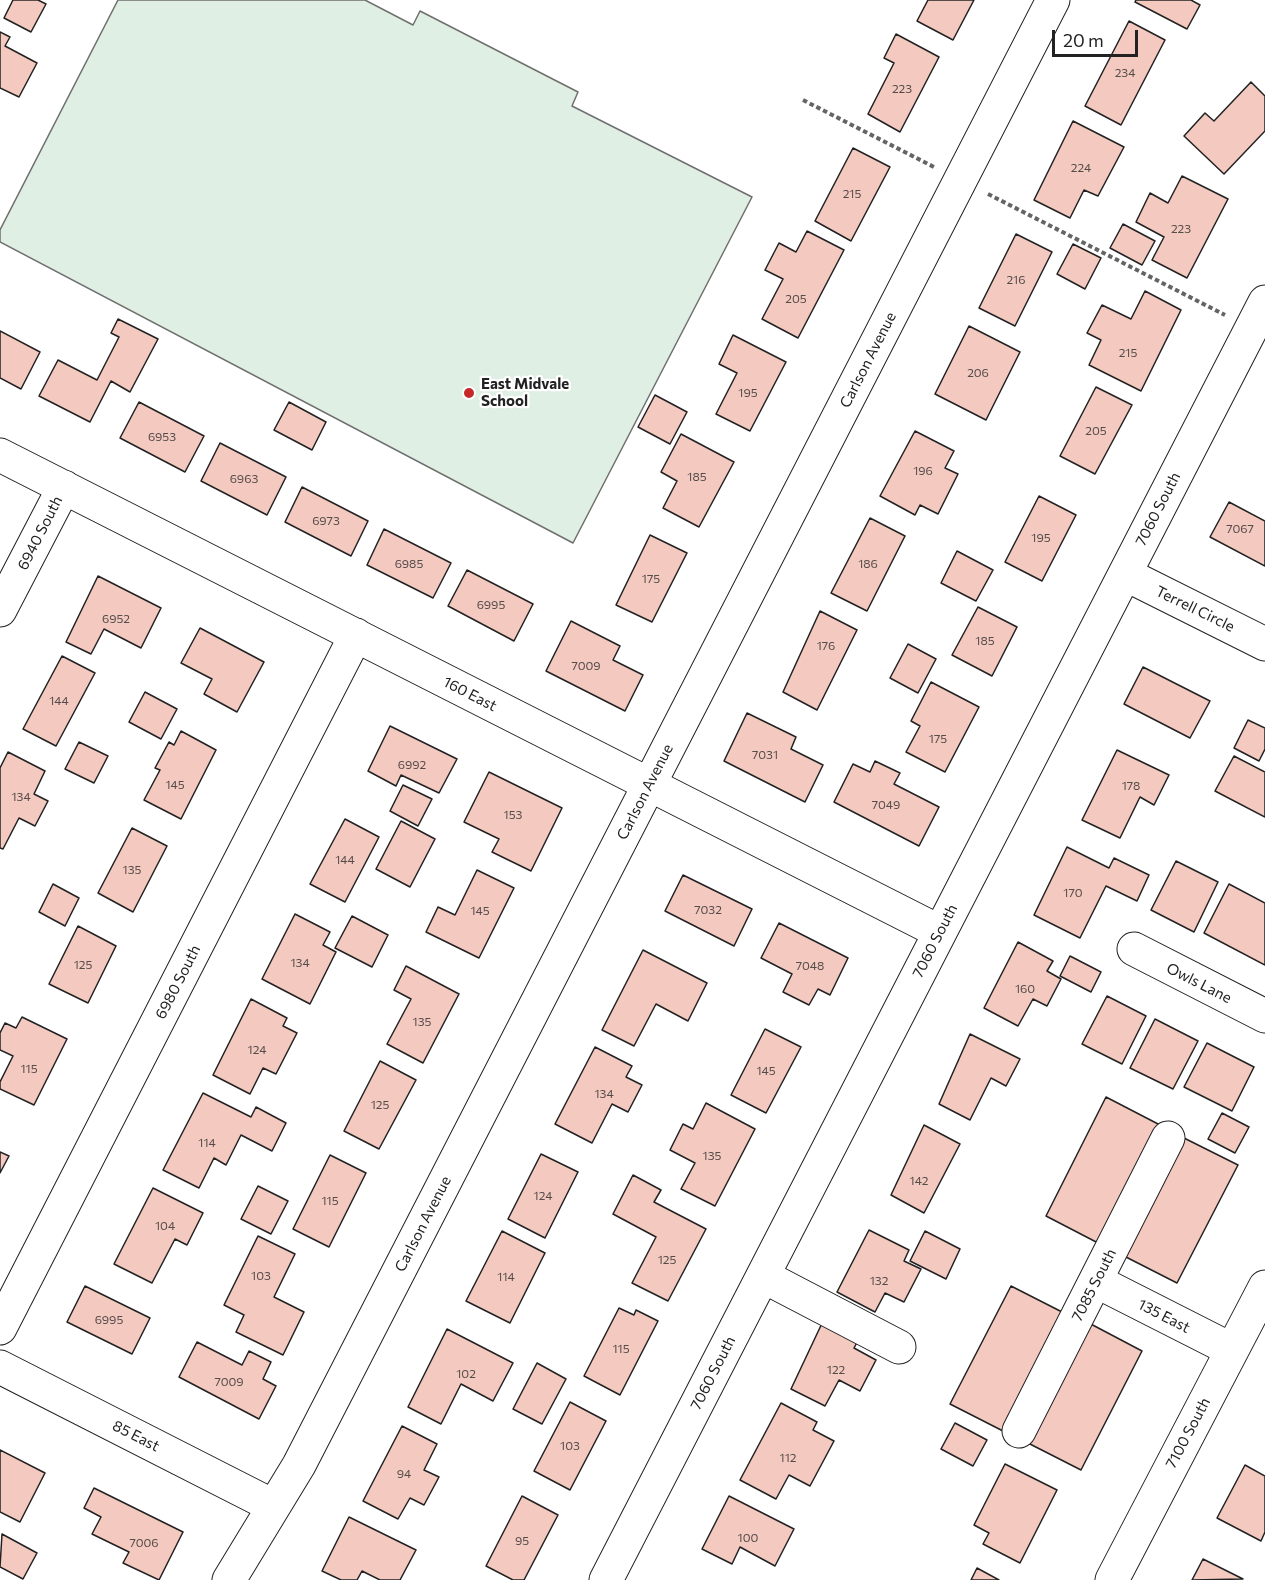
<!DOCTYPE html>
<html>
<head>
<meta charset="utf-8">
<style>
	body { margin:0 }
	#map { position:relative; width:1265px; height:1580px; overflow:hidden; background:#fff; font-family:Commissioner,sans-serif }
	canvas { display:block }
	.scale { position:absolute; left:1052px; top:30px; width:86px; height:27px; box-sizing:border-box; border:3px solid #222; border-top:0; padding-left:8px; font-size:18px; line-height:21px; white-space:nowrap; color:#222; -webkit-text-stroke:4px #fff; paint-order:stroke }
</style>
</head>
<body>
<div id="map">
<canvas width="1265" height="1580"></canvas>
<div class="scale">20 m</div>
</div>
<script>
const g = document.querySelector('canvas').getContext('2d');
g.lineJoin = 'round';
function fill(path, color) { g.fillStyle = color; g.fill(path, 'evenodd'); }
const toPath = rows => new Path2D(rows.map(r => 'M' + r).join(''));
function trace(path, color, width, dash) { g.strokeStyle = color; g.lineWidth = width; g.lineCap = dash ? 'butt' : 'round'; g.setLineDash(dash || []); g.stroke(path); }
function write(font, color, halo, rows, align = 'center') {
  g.font = font + ' Commissioner,sans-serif'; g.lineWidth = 4.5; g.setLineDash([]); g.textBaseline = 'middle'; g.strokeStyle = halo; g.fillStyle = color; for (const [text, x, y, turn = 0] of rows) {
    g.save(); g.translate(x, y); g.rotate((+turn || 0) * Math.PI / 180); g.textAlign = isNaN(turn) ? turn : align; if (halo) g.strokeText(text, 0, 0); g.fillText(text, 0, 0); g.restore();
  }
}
const green = toPath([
	[118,0,365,0,413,25,420,11,578,92,572,106,752,197,573,543,0,242,0,230,118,0]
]);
fill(green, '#e0efe3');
trace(green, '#6f6f6f', 1.5);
const building = toPath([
	[13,0,38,0,46,4,31,32,4,18,13,0],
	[928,0,974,0,953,40,917,21,928,0],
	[1136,0,1191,0,1200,5,1187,29,1135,2,1136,0],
	[1129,21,1165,40,1121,125,1085,106,1129,21],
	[0,32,10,37,5,46,37,63,19,97,0,88,0,32],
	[896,34,939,57,900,132,868,114,894,63,884,58,896,34],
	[1251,82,1265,96,1265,131,1224,174,1184,136,1205,113,1214,121,1251,82],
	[1073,121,1124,147,1098,196,1084,190,1070,218,1034,200,1073,121],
	[853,148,890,167,851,241,815,221,853,148],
	[1182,176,1228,199,1187,278,1152,260,1164,237,1136,222,1150,193,1168,203,1182,176],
	[1123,224,1155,241,1142,265,1110,248,1123,224],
	[807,231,844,250,798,338,762,319,783,279,765,270,779,243,796,252,807,231],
	[1016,234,1052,252,1015,326,979,308,1016,234],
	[1073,244,1101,258,1085,289,1057,274,1073,244],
	[1145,291,1181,310,1141,391,1089,365,1101,340,1087,333,1102,305,1131,319,1145,291],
	[118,319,158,339,130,392,111,381,90,422,39,396,58,360,97,380,119,337,111,333,118,319],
	[969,326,1020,352,986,420,935,394,969,326],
	[0,331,40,352,21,389,0,378,0,331],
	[733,335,786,362,750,431,716,414,737,373,719,364,733,335],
	[1096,387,1132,405,1095,474,1060,456,1096,387],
	[655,395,687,412,670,444,638,427,655,395],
	[139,402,204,436,185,472,120,438,139,402],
	[289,402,326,422,312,450,274,430,289,402],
	[915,431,954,451,945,468,958,474,938,514,920,505,915,515,880,496,915,431],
	[681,434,734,462,699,527,663,508,677,481,661,472,681,434],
	[220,443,286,477,267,515,201,481,220,443],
	[302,487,368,521,351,556,285,522,302,487],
	[1039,496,1076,515,1042,581,1005,562,1039,496],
	[1229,502,1265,521,1265,566,1210,537,1229,502],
	[870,518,905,536,867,611,831,593,870,518],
	[384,529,451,563,433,598,367,565,384,529],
	[650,535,687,553,652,622,616,605,650,535],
	[957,551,993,570,976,601,941,583,957,551],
	[467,570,533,604,514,641,448,606,467,570],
	[98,576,161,608,141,648,104,629,91,654,66,642,98,576],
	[978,607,1017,627,992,676,952,655,978,607],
	[820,611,857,630,817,710,783,692,820,611],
	[571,621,620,646,613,660,643,675,625,711,546,671,571,621],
	[200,628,264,662,237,712,204,694,212,679,181,663,200,628],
	[908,644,936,659,918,693,890,678,908,644],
	[62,656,95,673,56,746,23,729,62,656],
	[1143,667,1210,701,1190,738,1124,704,1143,667],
	[931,682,979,707,945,772,906,752,920,726,911,721,931,682],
	[145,692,177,709,161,739,129,722,145,692],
	[747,713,796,737,791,749,823,765,805,802,724,761,747,713],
	[1248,720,1265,728,1265,749,1259,761,1234,748,1248,720],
	[390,726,457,759,439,793,401,775,396,786,368,771,390,726],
	[181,731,216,750,181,819,144,800,160,770,155,768,169,742,174,745,181,731],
	[79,742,108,756,94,783,65,769,79,742],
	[1117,750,1169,775,1154,805,1140,797,1120,838,1082,820,1117,750],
	[8,752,45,771,34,794,48,801,35,826,19,818,3,849,0,848,0,768,8,752],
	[1234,756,1265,772,1265,817,1215,791,1234,756],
	[875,761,900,773,894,784,939,807,919,846,834,802,853,764,870,772,875,761],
	[489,772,562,808,531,871,492,852,499,839,464,822,489,772],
	[403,785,432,799,418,826,390,811,403,785],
	[345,819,379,837,345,902,310,884,345,819],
	[401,821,435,839,410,887,376,869,401,821],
	[132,828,167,846,133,912,98,893,132,828],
	[1067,847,1109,868,1114,858,1149,875,1137,901,1106,886,1080,938,1034,915,1067,847],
	[1176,861,1218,882,1194,932,1151,910,1176,861],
	[477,870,514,888,479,958,426,932,438,907,455,915,477,870],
	[683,875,752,909,734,946,665,911,683,875],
	[53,884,79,898,65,926,39,912,53,884],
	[1229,884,1265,903,1265,965,1204,933,1229,884],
	[295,914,330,932,323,945,336,952,310,1004,262,979,295,914],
	[352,916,388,935,372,967,335,948,352,916],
	[779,923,848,958,830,995,818,989,809,1005,783,992,792,974,761,958,779,923],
	[78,926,116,946,88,1003,49,984,78,926],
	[1018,942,1053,961,1047,971,1061,979,1047,1006,1033,999,1018,1026,984,1008,1018,942],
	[643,950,707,983,688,1021,656,1004,634,1046,602,1030,643,950],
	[1070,956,1101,972,1091,992,1060,976,1070,956],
	[406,966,459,994,423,1063,387,1044,411,999,394,990,406,966],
	[1107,996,1146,1016,1122,1064,1082,1044,1107,996],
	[251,999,287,1018,283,1026,297,1033,276,1074,263,1068,250,1094,213,1075,251,999],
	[22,1017,67,1039,34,1105,0,1089,0,1082,13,1056,0,1050,0,1033,5,1023,16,1028,22,1017],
	[1155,1019,1198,1041,1173,1089,1130,1068,1155,1019],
	[765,1029,801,1047,766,1113,731,1095,765,1029],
	[970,1034,1020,1059,1006,1086,991,1078,970,1120,939,1104,970,1034],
	[1207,1043,1254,1067,1232,1111,1184,1087,1207,1043],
	[595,1047,632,1066,626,1077,642,1085,628,1112,612,1104,592,1143,555,1124,595,1047],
	[380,1061,416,1080,379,1149,344,1131,380,1061],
	[203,1093,251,1117,256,1107,286,1123,272,1151,241,1135,226,1165,214,1158,199,1188,163,1170,203,1093],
	[1106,1097,1160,1125,1100,1244,1046,1216,1106,1097],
	[706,1103,755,1129,715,1206,681,1189,695,1163,670,1150,683,1124,693,1129,706,1103],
	[1222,1113,1249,1127,1235,1153,1208,1139,1222,1113],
	[924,1125,960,1144,924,1213,891,1195,924,1125],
	[1182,1137,1238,1165,1177,1283,1122,1255,1182,1137],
	[0,1152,9,1156,0,1173,0,1152],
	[541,1154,578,1172,545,1238,508,1219,541,1154],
	[330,1155,366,1173,329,1247,293,1229,330,1155],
	[633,1175,661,1190,654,1202,706,1229,668,1301,632,1283,656,1237,613,1214,633,1175],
	[258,1186,288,1201,271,1234,241,1219,258,1186],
	[153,1188,203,1213,187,1245,175,1239,152,1283,114,1264,153,1188],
	[869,1230,909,1250,904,1261,921,1269,904,1302,885,1293,875,1312,837,1292,869,1230],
	[502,1231,545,1253,510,1323,466,1301,502,1231],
	[925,1231,960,1249,946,1279,910,1261,925,1231],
	[258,1236,295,1254,274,1297,304,1312,283,1355,236,1332,244,1315,224,1305,258,1236],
	[85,1286,150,1318,132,1354,67,1322,85,1286],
	[1011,1286,1066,1314,1005,1432,950,1404,1011,1286],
	[619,1308,634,1315,636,1310,658,1321,620,1395,584,1376,619,1308],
	[824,1319,860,1337,854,1348,876,1360,860,1391,839,1380,825,1406,791,1389,824,1319],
	[1087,1322,1142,1351,1081,1470,1026,1442,1087,1322],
	[447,1329,513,1363,493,1401,461,1384,441,1424,408,1407,447,1329],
	[197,1342,242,1365,249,1351,271,1362,263,1379,276,1386,259,1419,179,1377,197,1342],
	[537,1363,566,1379,542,1424,513,1409,537,1363],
	[570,1402,606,1421,570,1490,534,1471,570,1402],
	[781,1403,817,1422,813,1430,834,1441,810,1486,789,1475,776,1499,740,1480,781,1403],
	[955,1423,987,1440,973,1466,941,1449,955,1423],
	[402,1426,437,1444,424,1470,439,1477,424,1505,410,1498,398,1519,363,1501,402,1426],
	[0,1450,45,1473,20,1522,0,1512,0,1450],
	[1005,1464,1057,1490,1020,1563,983,1544,989,1533,974,1525,1005,1464],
	[1245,1465,1265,1476,1265,1532,1261,1541,1217,1518,1245,1465],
	[94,1488,183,1532,159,1580,123,1563,129,1552,92,1534,101,1517,84,1508,94,1488],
	[522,1496,558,1515,524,1580,513,1580,486,1566,522,1496],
	[729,1496,794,1529,775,1566,740,1547,732,1564,702,1549,729,1496],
	[349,1517,416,1550,400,1580,380,1580,362,1571,357,1580,341,1580,322,1571,349,1517],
	[2,1534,37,1553,23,1579,0,1567,2,1534],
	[1203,1559,1243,1579,1192,1580,1203,1559],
	[977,1568,999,1580,971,1580,977,1568]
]);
fill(building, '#f3c9c0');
trace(building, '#222', 1.5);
const minor = toPath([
	[0,455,940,932],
	[1125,574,1265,644],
	[0,610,64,487],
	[1134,949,1265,1016],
	[763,1276,899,1347],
	[1096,1281,1232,1350],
	[0,1328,356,635],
	[0,1367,273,1506],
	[1019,1431,1168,1138],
	[229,1580,299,1465,1053,0],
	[606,1580,1265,302],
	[1112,1580,1265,1287]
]);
trace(minor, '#222', 35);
trace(toPath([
	[803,100,934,167],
	[988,194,1225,315]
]), '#646464', 4, [4.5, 3]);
trace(minor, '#fff', 33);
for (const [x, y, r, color] of [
	[469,393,6,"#c62828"]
]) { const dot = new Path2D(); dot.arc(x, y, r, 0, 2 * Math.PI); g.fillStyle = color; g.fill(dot); trace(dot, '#fff', 2); }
write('12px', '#564c4a', null, [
	["234",1125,73],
	["223",902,89],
	["224",1081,168],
	["215",852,194],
	["223",1181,229],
	["216",1016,280],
	["205",796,299],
	["215",1128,353],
	["206",978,373],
	["195",748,393],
	["205",1096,431],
	["6953",162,437],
	["196",923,471],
	["185",697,477],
	["6963",244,479],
	["6973",326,521],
	["7067",1240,529],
	["195",1041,538],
	["6985",409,564],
	["186",868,564],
	["175",651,579],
	["6995",491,605],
	["6952",116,619],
	["185",985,641],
	["176",826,646],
	["7009",586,666],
	["144",59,701],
	["175",938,739],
	["7031",765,755],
	["6992",412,765],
	["145",175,785],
	["178",1131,786],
	["134",21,797],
	["7049",886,805],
	["153",513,815],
	["144",345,860],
	["135",132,870],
	["170",1073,893],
	["7032",708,910],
	["145",480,911],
	["134",300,963],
	["125",83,965],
	["7048",810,966],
	["160",1025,989],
	["135",422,1022],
	["124",257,1050],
	["115",29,1069],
	["145",766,1071],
	["134",604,1094],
	["125",380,1105],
	["114",207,1143],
	["135",712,1156],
	["142",919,1181],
	["124",543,1196],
	["115",330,1201],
	["104",165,1226],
	["125",667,1260],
	["103",261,1276],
	["114",506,1277],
	["132",879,1281],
	["6995",109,1320],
	["115",621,1349],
	["122",836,1370],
	["102",466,1374],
	["7009",229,1382],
	["103",570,1446],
	["112",788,1458],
	["94",404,1474],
	["100",748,1538],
	["95",522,1541],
	["7006",144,1543]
]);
write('15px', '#222', '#fff', [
	["Carlson Avenue",868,360,-63],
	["7060 South",1158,509,-63],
	["6940 South",40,533,-63],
	["Terrell Circle",1195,609,26],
	["160 East",470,694,27],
	["Carlson Avenue",645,792,-63],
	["7060 South",935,941,-63],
	["6980 South",178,982,-63],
	["Owls Lane",1199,983,27],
	["Carlson Avenue",423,1224,-63],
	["7085 South",1094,1285,-63],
	["135 East",1164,1316,27],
	["7060 South",713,1373,-63],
	["7100 South",1188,1433,-62],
	["85 East",136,1436,27]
]);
write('bold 15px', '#222', '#fff', [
	["East Midvale",481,384],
	["School",481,401]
], 'left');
</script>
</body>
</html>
